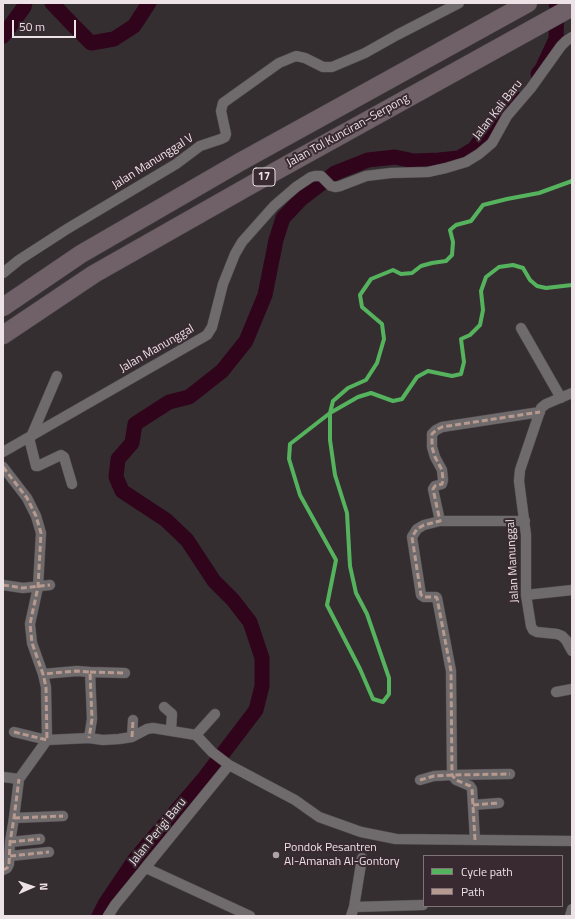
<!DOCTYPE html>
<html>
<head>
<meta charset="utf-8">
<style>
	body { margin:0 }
	#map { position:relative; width:575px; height:919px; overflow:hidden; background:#342e31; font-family:"Titillium Web",sans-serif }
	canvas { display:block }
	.frame { position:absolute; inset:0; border:4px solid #ede3e7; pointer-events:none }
	.legend { position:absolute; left:423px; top:855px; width:140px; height:52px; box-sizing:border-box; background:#382a30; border:1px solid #807479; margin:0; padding:5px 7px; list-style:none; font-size:12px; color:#ede3e7 }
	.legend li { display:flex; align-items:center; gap:8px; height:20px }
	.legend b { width:20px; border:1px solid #807479 }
	.north { position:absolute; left:12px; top:867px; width:40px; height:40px; -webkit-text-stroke:3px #382a30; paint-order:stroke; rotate:88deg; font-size:11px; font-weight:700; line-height:16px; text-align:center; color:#ede3e7 }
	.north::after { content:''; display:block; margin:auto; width:14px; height:18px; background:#ede3e7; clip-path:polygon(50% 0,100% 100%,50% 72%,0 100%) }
	.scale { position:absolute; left:12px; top:20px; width:64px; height:18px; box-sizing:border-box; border:2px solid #ede3e7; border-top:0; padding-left:5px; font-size:12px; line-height:14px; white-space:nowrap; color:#ede3e7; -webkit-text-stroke:3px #382a30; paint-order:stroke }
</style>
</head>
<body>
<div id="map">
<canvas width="575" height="919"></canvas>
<div class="frame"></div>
<ul class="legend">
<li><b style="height:5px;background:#56b35d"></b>Cycle path</li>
<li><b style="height:5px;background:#b69a8f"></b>Path</li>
</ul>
<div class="north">N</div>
<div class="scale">50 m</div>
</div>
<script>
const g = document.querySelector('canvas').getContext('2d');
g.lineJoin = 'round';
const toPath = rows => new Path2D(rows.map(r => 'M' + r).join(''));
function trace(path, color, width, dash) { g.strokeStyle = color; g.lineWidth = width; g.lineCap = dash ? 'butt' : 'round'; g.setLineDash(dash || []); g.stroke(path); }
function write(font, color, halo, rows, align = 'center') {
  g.font = font + ' "Titillium Web",sans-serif'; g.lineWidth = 4; g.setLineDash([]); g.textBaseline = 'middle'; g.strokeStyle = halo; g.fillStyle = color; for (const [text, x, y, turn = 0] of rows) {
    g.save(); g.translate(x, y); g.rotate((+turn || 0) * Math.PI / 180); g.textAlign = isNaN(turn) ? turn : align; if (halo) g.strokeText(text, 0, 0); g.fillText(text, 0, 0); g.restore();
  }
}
trace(toPath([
	[52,3,72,24,91,43,114,39,134,26,149,3],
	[3,36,24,7,25,3],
	[538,74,542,69,556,39,557,7,556,3],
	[99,916,105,904,136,858,205,777,256,710,262,686,262,658,250,622,233,600,214,581,187,540,166,520,122,491,116,477,118,459,132,443,135,424,169,402,189,397,222,371,246,341,265,295,276,240,283,218,301,199,335,173,368,160,395,157,414,161,439,160,459,158,474,149,484,135,516,99]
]), '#30051c', 15);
const minor = toPath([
	[3,273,19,260,67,229,176,164,200,146,221,139,225,137,226,134,221,111,223,103,279,63,296,56,305,58,323,67,332,67,365,53,397,35,459,3],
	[521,328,561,398],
	[572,393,546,404,541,408,520,470,519,481,526,535,526,595,531,626,533,630,537,632,557,634,562,636,566,640,572,651],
	[31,437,57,376],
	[29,438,36,466,38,466,61,455,64,457,72,484],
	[3,452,207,335,212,327,223,284,235,254,242,242,274,206,296,187,311,177,315,176,321,176,331,186,335,187,340,186,366,176,391,173,428,172,446,168,466,162,479,154,492,143,507,116,531,88,561,46,566,41,572,37],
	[3,467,27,498,36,516,41,533,38,587,30,624,32,643,43,674,77,671,90,672,92,719,89,738],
	[440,521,433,489,435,486,442,484,443,480,442,470,435,457,432,447,432,434,436,430,442,427,540,412],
	[3,585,23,588,50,585],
	[526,595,572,590],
	[90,672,125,673],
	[556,692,572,689],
	[164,707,172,714,171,730],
	[14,732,47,740,46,687,43,674],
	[196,735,215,714],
	[132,737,133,720],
	[3,777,19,779,47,740,89,738,103,740,119,739,132,737,147,729,153,728,196,735,212,752,229,765,295,800,319,817,361,832,396,839,572,841],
	[420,780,434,776,452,775,510,774],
	[473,805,499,803],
	[14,818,63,816],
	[475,840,472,789,470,786,456,780,452,775,451,671,437,598,436,597,424,597,421,595,412,537,417,529,424,525,440,521,525,521],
	[10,842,40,839],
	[10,856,49,852],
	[146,868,250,916],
	[3,870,7,868,9,864,10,842,14,818,19,779],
	[354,907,362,858],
	[108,916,115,905,229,765],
	[351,916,354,907,423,905],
	[570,916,572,909]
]);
const motorway = toPath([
	[3,307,81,254,240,162,528,3],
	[3,335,94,274,249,186,572,7]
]);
trace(minor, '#524c4f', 11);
trace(motorway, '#524c4f', 19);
trace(minor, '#6f6a6c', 10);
trace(motorway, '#706168', 18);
trace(toPath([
	[3,467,27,498,36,516,41,533,38,587,30,624,32,643,43,674,77,671,90,672,92,719,89,738],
	[3,585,23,588,50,585],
	[90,672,125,673],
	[14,732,47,740,46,687,43,674],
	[132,737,133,720],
	[420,780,434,776,452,775,510,774],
	[473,805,499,803],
	[14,818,63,816],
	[475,840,472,789,470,786,456,780,452,775,451,671,437,598,436,597,424,597,421,595,412,537,417,529,424,525,440,521,433,489,435,486,442,484,443,480,442,470,435,457,432,447,432,434,436,430,442,427,540,412],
	[10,842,40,839],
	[10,856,49,852],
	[3,870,7,868,9,864,10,842,14,818,19,779]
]), '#b69a8f', 3, [6, 3]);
trace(toPath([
	[572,181,539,193,507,199,483,205,471,221,456,225,450,230,453,242,452,255,446,261,432,263,421,266,412,273,401,274,393,270,371,279,360,295,362,307,382,324,384,339,377,363,366,380,348,388,333,401,330,413,330,440,335,475,347,513,350,566,356,593,367,614,389,678,389,694,383,702,373,699,360,669,327,605,336,560,300,495,289,459,290,444,330,413,358,397,371,393,393,401,402,399,417,377,428,371,452,376,461,374,464,362,461,339,470,335,480,325,483,310,481,291,486,277,499,267,513,265,523,268,530,280,537,286,546,288,572,285]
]), '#56b35d', 4);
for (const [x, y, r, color] of [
	[276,855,4,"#aca4a7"]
]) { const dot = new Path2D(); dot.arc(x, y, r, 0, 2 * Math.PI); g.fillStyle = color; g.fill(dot); trace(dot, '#382a30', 1.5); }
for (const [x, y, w] of [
	[264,177,22]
]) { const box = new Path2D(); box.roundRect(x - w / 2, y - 9, w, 18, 3); g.fillStyle = '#382a30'; g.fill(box); trace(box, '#ede3e7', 1); }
write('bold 11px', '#ede3e7', null, [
	["17",264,177]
]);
write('12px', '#ede3e7', '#382a30', [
	["Jalan Kali Baru",498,110,-52],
	["Jalan Tol Kunciran–Serpong",348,131,-29],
	["Jalan Manunggal V",153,162,-32],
	["Jalan Manunggal",157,349,-30],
	["Jalan Manunggal",513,561,-93],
	["Jalan Perigi Baru",158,832,-51]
]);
write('12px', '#ede3e7', '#382a30', [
	["Pondok Pesantren",284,848],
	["Al-Amanah Al-Gontory",284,862]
], 'left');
</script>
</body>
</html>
